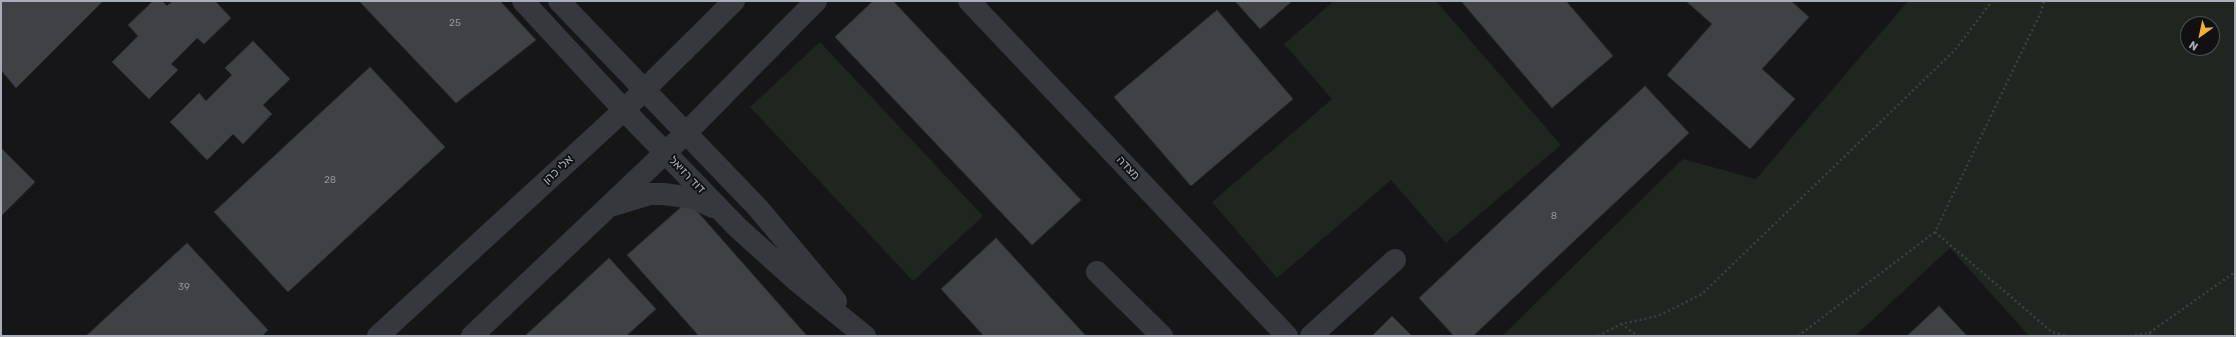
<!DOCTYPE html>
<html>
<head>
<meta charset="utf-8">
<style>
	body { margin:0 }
	#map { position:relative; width:2236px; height:337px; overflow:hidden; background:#161618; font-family:Rubik,sans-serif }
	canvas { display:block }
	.frame { position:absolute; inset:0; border:2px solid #a8adb8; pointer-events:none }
	.north { position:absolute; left:2180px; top:16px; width:40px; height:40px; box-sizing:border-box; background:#111113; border:1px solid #4d4f55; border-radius:50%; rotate:213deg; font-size:11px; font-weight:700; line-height:16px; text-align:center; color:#a8adb8 }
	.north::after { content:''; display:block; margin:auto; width:14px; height:18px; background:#f2b134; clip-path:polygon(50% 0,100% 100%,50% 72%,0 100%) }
</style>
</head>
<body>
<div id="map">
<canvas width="2236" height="337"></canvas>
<div class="frame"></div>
<div class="north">N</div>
</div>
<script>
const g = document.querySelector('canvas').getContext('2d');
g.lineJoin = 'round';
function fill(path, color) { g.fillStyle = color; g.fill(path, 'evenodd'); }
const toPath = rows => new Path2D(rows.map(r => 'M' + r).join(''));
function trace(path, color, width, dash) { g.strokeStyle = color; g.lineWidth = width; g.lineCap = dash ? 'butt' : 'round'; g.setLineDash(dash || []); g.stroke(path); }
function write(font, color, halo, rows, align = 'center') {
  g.font = font + ' Rubik,Heebo,sans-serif'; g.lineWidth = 4; g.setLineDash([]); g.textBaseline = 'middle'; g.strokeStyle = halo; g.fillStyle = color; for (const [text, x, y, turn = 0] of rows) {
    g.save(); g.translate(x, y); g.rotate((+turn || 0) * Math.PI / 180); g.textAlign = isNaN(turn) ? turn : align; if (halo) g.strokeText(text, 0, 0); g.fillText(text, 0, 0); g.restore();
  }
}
fill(toPath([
	[1334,1,1436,1,1561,145,1446,243,1391,180,1277,278,1212,202,1332,99,1284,44],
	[1908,1,2235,1,2235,332,2230,336,2029,336,1950,248,1855,336,1502,336,1683,159,1756,179],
	[2188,24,2212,24,2212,48,2188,48],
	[820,42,983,216,913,281,750,107]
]), '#1e261f');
const building = toPath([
	[1,1,103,1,16,88,1,70,1,1],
	[153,1,162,1,167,6,173,1,215,1,231,18,204,44,197,38,171,64,178,70,149,99,112,62,138,36,128,25,153,1],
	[359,1,500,1,536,40,456,103,359,1],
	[873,1,893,1,1081,200,1032,245,835,37,873,1],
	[1235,1,1292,1,1260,29,1235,1],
	[1461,1,1566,1,1613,56,1552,108,1461,1],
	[1686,1,1791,1,1809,17,1762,69,1795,99,1750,149,1667,75,1712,24,1686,1],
	[1217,10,1293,99,1191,186,1114,97,1217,10],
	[253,41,290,79,263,105,272,114,243,144,233,134,207,160,170,122,199,93,206,101,232,75,225,68,253,41],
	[370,67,445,147,288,292,214,212,370,67],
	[1645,86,1689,133,1473,336,1454,336,1419,298,1645,86],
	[1,148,35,182,1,216,1,148],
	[688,201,807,336,699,336,627,255,688,201],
	[996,238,1086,336,984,336,941,289,996,238],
	[187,243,268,330,262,336,86,336,187,243],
	[609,258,656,309,626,336,525,336,609,258],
	[1939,306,1967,336,1907,336,1939,306],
	[1392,316,1412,336,1372,336,1392,316]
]);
fill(building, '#404145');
trace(building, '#303034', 1);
trace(toPath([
	[1935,232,2052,332,2067,336],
	[1621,324,1638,336],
	[2149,333,2152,336],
	[1598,336,1621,324,1658,316,1702,294,1955,50,1992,1],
	[1798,336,1935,232,2041,12,2044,1],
	[2130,336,2149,333,2235,272]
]), '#3d3f44', 2.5, [2, 3]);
trace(toPath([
	[523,1,624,110,737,227,798,282,865,336],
	[559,1,758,208,836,301],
	[969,1,1287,336],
	[614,205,650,194,663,194,694,198,713,207],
	[1097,272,1162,336],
	[378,336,624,110,734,1],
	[472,336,685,134,816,1],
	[1311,336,1395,260]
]), '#37383d', 22);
write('10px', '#8e929b', null, [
	["25",455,23],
	["28",330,180],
	["8",1554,216],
	["39",184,287]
]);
write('12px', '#a8adb8', '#111113', [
	["מצדה",1128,168,47],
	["אלי כהן",558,170,-43],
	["דוד רזיאל",687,175,46]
]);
</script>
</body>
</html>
